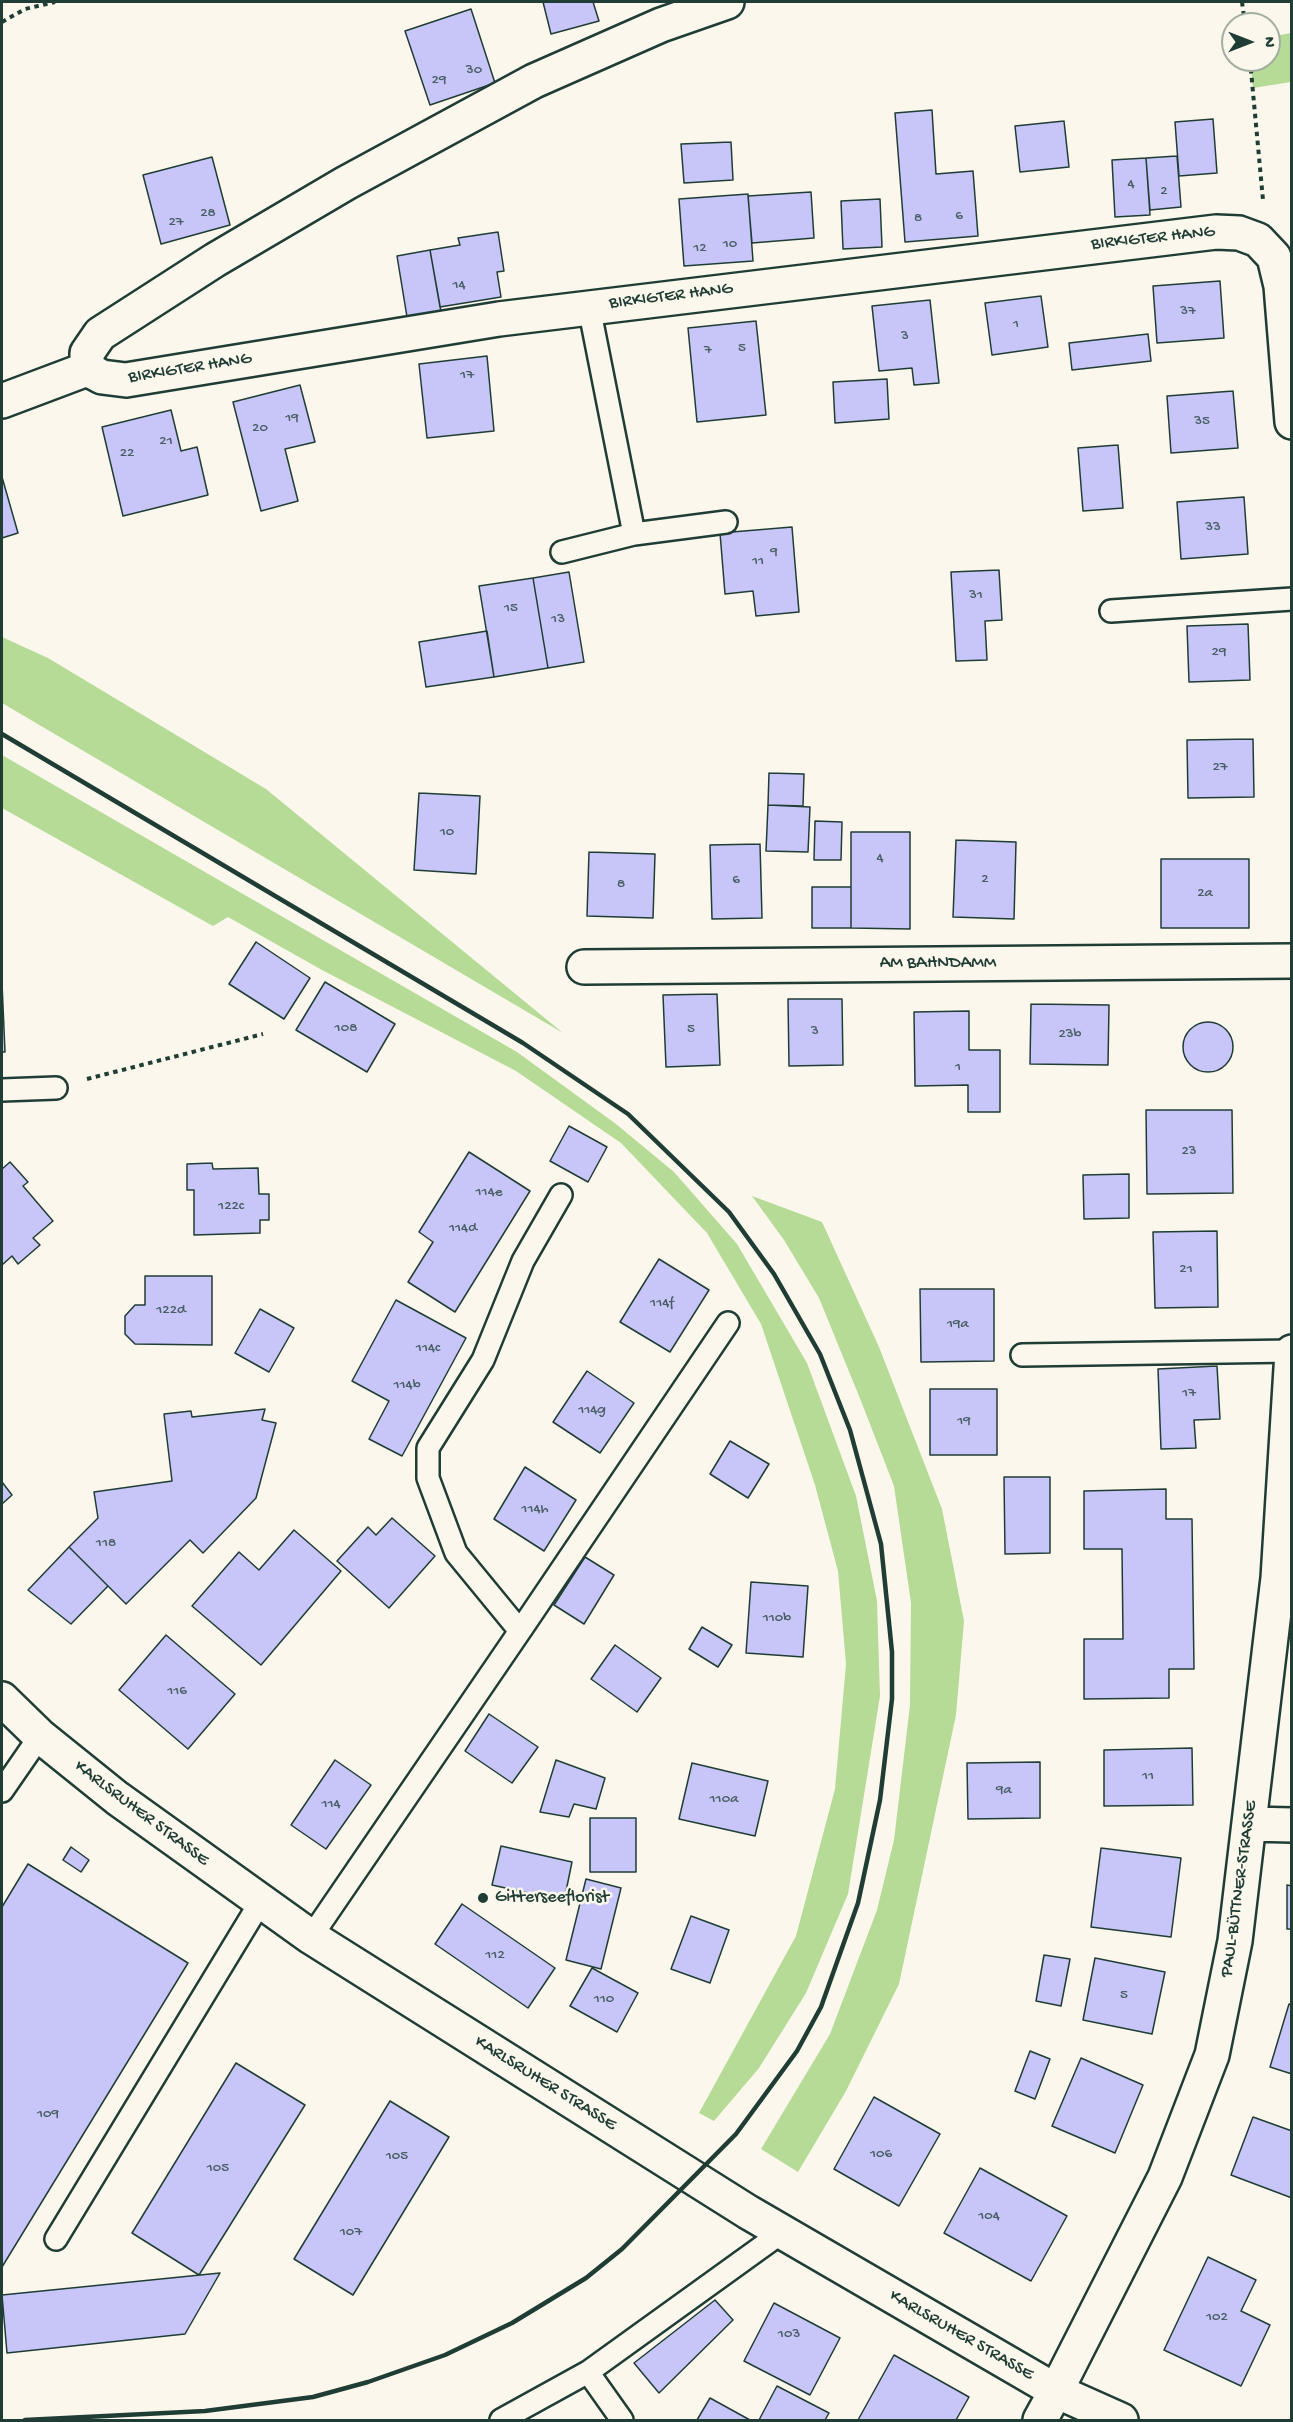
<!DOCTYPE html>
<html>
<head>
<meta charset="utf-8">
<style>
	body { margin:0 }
	#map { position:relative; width:1293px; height:2422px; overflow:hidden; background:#fbf7ec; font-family:"Gochi Hand",sans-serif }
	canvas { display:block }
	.frame { position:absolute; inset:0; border:3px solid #1f3d34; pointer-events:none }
	.north { position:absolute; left:1221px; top:12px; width:60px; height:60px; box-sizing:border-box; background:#fbf7ec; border:2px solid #a3ada2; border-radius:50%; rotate:90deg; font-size:16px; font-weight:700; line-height:24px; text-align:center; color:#1f3d34 }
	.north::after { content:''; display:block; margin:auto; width:21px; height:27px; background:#1f3d34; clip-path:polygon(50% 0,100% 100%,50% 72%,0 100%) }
</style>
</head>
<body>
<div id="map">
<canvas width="1293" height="2422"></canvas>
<div class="frame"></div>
<div class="north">N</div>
</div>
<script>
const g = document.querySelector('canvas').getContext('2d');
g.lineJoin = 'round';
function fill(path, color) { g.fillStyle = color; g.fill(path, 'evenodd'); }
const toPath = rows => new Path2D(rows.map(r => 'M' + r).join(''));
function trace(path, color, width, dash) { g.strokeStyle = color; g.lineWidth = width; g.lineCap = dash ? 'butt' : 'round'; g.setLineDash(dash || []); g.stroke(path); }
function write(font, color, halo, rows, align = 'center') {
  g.font = font + ' "Gochi Hand",sans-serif'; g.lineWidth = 5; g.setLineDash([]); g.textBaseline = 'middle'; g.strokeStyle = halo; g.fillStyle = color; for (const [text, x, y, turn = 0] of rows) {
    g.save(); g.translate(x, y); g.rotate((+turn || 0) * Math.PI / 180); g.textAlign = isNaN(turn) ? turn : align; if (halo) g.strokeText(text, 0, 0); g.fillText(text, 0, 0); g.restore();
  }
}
fill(toPath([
	[1291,33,1291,82,1253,88,1250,60,1269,60,1269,37],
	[2,637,48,658,266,789,563,1033,2,703],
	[2,755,517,1052,616,1124,674,1172,737,1244,807,1363,856,1496,877,1601,880,1696,848,1894,806,1993,759,2068,714,2121,699,2113,796,1936,835,1789,846,1664,838,1571,815,1485,761,1324,707,1233,621,1143,516,1071,322,970,228,917,213,926,2,808],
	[752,1196,822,1222,879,1347,942,1509,964,1621,956,1715,899,1984,846,2091,798,2172,761,2149,830,2034,877,1910,894,1840,910,1705,911,1603,894,1486,861,1401,819,1298,784,1240]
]), '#b5db96');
const building = toPath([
	[543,2,593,2,599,21,551,34,543,2],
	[471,9,495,83,430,105,405,31,471,9],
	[932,110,936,174,973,171,978,236,905,242,895,113,932,110],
	[1213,119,1217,173,1179,176,1175,122,1213,119],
	[1064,121,1069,167,1020,172,1015,126,1064,121],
	[731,142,733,180,684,183,681,144,731,142],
	[1177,156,1181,207,1150,210,1146,158,1177,156],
	[212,157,230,225,161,244,143,175,212,157],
	[1146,158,1150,215,1115,217,1112,160,1146,158],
	[811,192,814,238,752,243,748,196,811,192],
	[748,194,753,261,684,266,679,199,748,194],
	[880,199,882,247,843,249,841,201,880,199],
	[498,232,504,271,497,272,501,297,440,307,430,250,460,245,458,238,498,232],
	[430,250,442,317,408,323,397,256,430,250],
	[1220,281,1224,338,1157,343,1153,286,1220,281],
	[1041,296,1048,347,992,355,985,303,1041,296],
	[930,300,939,383,914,385,912,368,879,371,872,306,930,300],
	[756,321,766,415,697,422,688,328,756,321],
	[1148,334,1151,361,1072,370,1069,343,1148,334],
	[487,356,494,431,427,438,419,364,487,356],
	[887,379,889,419,835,423,833,382,887,379],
	[300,385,315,442,285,449,298,501,261,511,233,402,300,385],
	[1233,391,1238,448,1171,453,1167,396,1233,391],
	[171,410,181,451,197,447,208,495,123,516,102,427,171,410],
	[1118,445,1123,508,1083,511,1078,448,1118,445],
	[2,477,18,533,2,538,2,477],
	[1244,497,1248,554,1181,559,1177,502,1244,497],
	[792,527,799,612,756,616,753,591,725,594,720,533,792,527],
	[999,570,1002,620,985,621,987,660,956,661,951,572,999,570],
	[569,572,584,662,548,668,533,578,569,572],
	[533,578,548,668,494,677,479,586,533,578],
	[1248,624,1250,680,1189,682,1187,626,1248,624],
	[487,631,494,677,426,687,419,642,487,631],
	[1253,739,1254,797,1188,798,1187,740,1253,739],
	[769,773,804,774,803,806,768,805,769,773],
	[419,793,480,796,476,874,414,870,419,793],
	[768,805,810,807,808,852,766,851,768,805],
	[815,821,842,822,841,860,814,860,815,821],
	[851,832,910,832,910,929,851,928,851,832],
	[956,840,1016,842,1014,919,953,917,956,840],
	[760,844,762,918,712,919,710,845,760,844],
	[589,852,655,854,653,918,587,916,589,852],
	[1161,859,1249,859,1249,928,1161,928,1161,859],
	[812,887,851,887,851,928,812,928,812,887],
	[256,942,310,978,284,1019,229,984,256,942],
	[325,982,395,1024,367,1072,296,1030,325,982],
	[2,983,5,1052,2,1052,2,983],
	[717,994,720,1065,666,1067,663,995,717,994],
	[788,999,842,999,843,1065,789,1066,788,999],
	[1031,1004,1109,1005,1108,1065,1030,1064,1031,1004],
	[969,1011,969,1050,1000,1050,1000,1112,968,1112,968,1085,915,1086,914,1012,969,1011],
	'1183 1047a25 25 0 1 1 50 0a25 25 0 1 1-50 0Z',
	[1146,1110,1232,1110,1233,1193,1147,1194,1146,1110],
	[569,1126,607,1147,588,1182,550,1161,569,1126],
	[469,1152,530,1191,455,1312,408,1282,433,1242,419,1232,469,1152],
	[10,1162,28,1182,23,1186,53,1221,33,1238,40,1245,18,1264,12,1256,2,1265,2,1169,10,1162],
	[212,1163,213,1169,258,1168,259,1194,269,1194,269,1220,260,1220,260,1233,194,1235,194,1190,187,1190,187,1164,212,1163],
	[1129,1174,1129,1218,1084,1219,1083,1175,1129,1174],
	[1217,1231,1218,1307,1155,1308,1153,1232,1217,1231],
	[659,1259,709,1290,670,1352,620,1322,659,1259],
	[145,1276,212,1276,212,1345,135,1344,125,1334,125,1316,135,1305,145,1305,145,1276],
	[920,1289,994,1289,994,1361,921,1362,920,1289],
	[396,1300,466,1338,402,1456,369,1439,389,1401,352,1381,396,1300],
	[260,1309,294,1328,269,1372,235,1353,260,1309],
	[1217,1366,1220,1419,1194,1420,1196,1448,1161,1449,1158,1369,1217,1366],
	[587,1371,634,1403,600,1453,553,1422,587,1371],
	[930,1389,997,1389,997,1455,930,1455,930,1389],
	[265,1409,262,1420,276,1423,256,1498,203,1553,190,1540,126,1604,69,1547,98,1518,94,1492,172,1481,164,1414,191,1411,192,1417,265,1409],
	[730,1441,769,1464,748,1498,710,1474,730,1441],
	[525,1467,576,1500,544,1551,494,1519,525,1467],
	[1004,1477,1050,1477,1050,1553,1005,1554,1004,1477],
	[2,1482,12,1495,2,1504,2,1482],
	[1166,1489,1166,1519,1192,1519,1194,1669,1169,1669,1169,1698,1084,1699,1084,1639,1123,1639,1122,1549,1084,1549,1084,1491,1166,1489],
	[392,1518,435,1556,389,1608,337,1561,368,1527,376,1535,392,1518],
	[294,1530,341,1571,261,1665,192,1606,239,1552,259,1570,294,1530],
	[69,1547,108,1586,71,1624,28,1590,69,1547],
	[585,1557,614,1575,584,1624,554,1605,585,1557],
	[751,1582,808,1586,803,1657,746,1653,751,1582],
	[702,1627,732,1645,718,1667,689,1649,702,1627],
	[166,1635,235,1694,188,1749,119,1690,166,1635],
	[615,1645,661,1678,637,1712,591,1679,615,1645],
	[489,1714,538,1747,512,1783,465,1751,489,1714],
	[1192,1748,1193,1805,1104,1806,1104,1750,1192,1748],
	[335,1760,371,1785,326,1849,291,1825,335,1760],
	[556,1760,605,1778,596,1809,574,1804,569,1817,540,1812,556,1760],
	[1040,1762,1040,1818,968,1819,967,1763,1040,1762],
	[692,1763,768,1781,755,1836,679,1819,692,1763],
	[590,1818,636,1818,636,1872,590,1872,590,1818],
	[501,1846,572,1862,564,1901,492,1885,501,1846],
	[71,1847,89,1860,81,1872,63,1860,71,1847],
	[1101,1848,1181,1858,1171,1937,1091,1927,1101,1848],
	[28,1864,188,1963,2,2267,2,1907,28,1864],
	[586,1879,621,1888,601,1969,566,1960,586,1879],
	[1287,1885,1292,1886,1292,1929,1287,1929,1287,1885],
	[462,1904,555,1968,528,2008,435,1944,462,1904],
	[691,1916,729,1930,710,1983,671,1969,691,1916],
	[1044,1955,1070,1959,1061,2006,1036,2001,1044,1955],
	[1095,1958,1165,1972,1152,2034,1083,2020,1095,1958],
	[592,1968,638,1993,617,2032,570,2006,592,1968],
	[1289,2004,1292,2005,1292,2074,1270,2067,1289,2004],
	[1030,2051,1050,2059,1035,2099,1015,2091,1030,2051],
	[1081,2058,1143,2085,1115,2153,1052,2126,1081,2058],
	[236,2063,305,2105,199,2275,132,2233,236,2063],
	[874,2097,940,2134,899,2206,834,2169,874,2097],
	[390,2101,449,2137,353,2295,294,2259,390,2101],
	[1253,2117,1292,2131,1292,2198,1231,2175,1253,2117],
	[980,2168,1067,2216,1031,2281,944,2233,980,2168],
	[1208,2257,1256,2280,1241,2311,1270,2325,1241,2386,1164,2350,1208,2257],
	[220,2273,185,2334,7,2353,2,2295,220,2273],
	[715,2300,733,2320,659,2393,634,2363,715,2300],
	[774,2303,840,2338,810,2395,744,2361,774,2303],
	[894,2355,969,2397,956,2420,858,2420,894,2355],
	[777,2386,829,2413,825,2420,759,2420,777,2386],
	[710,2398,750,2420,697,2420,710,2398]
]);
fill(building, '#c8c6f9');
trace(building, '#1f3d34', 1.5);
const service = toPath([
	[589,307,634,534],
	[562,552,634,534,726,522],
	[1111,611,1292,599],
	[2,1090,56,1088],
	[1022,1355,1292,1351],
	[520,1631,728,1323],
	[2,1791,40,1736],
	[311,1937,520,1631,456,1553,428,1478,428,1448,483,1360,523,1261,561,1195],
	[56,2239,261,1901],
	[588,2372,622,2420],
	[501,2420,588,2372,781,2233]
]);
const minor = toPath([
	[727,2,661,25,534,81,346,183,215,260,100,334,87,353,87,369,102,377,126,380,499,319,1216,232,1239,233,1258,240,1274,257,1281,286,1292,422],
	[2,401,87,369],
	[584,967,1292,961],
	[1250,1824,1292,1825],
	[1056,2391,1165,2177,1212,2055,1235,1941,1278,1578,1292,1352]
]);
const tertiary = toPath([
	[1056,2391,1121,2420]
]);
const secondary = toPath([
	[2,1699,40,1736,117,1798,311,1937,748,2212,1056,2391,1040,2420]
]);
trace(service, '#1f3d34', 26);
trace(minor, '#1f3d34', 38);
trace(tertiary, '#1f3d34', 38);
trace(secondary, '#1f3d34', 38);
trace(toPath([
	[1242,2,1245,24],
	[2,22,25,9,55,2],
	[1250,60,1263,200],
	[87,1079,263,1034]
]), '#1f3d34', 4, [4.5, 4.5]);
trace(service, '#fbf7ec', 21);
trace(minor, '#fbf7ec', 33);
trace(tertiary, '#fbf7ec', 33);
trace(secondary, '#fbf7ec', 33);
trace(toPath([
	[2,734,523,1043,628,1114,729,1212,774,1274,820,1354,850,1430,881,1544,892,1652,892,1699,880,1800,858,1903,821,2007,797,2051,736,2134,622,2249,586,2278,512,2323,445,2355,368,2382,313,2397,205,2411,25,2420]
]), '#1f3d34', 4.5);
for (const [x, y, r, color] of [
	[483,1898,6,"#1f3d34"]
]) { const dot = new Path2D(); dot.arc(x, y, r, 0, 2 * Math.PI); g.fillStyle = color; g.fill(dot); trace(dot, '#fbf7ec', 2); }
write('15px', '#495f65', null, [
	["30",474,71],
	["29",439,81],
	["4",1131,185],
	["2",1164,192],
	["28",208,214],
	["6",959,217],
	["8",918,219],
	["27",176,223],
	["10",730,245],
	["12",700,249],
	["14",459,286],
	["37",1188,312],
	["1",1016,325],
	["3",905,337],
	["5",742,349],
	["7",708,351],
	["17",467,376],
	["19",292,419],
	["35",1202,422],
	["20",260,429],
	["21",166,442],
	["22",127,454],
	["33",1213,528],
	["9",774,553],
	["11",758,562],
	["31",976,596],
	["15",511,609],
	["13",558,620],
	["29",1219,653],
	["27",1220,768],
	["10",447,833],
	["4",880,859],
	["2",985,880],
	["6",736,881],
	["8",621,885],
	["2a",1205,894],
	["108",346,1029],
	["5",691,1030],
	["3",815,1032],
	["23b",1070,1035],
	["1",958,1068],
	["23",1189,1152],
	["114e",489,1193],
	["122c",231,1207],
	["114d",463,1229],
	["21",1186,1270],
	["114f",662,1304],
	["122d",171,1311],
	["19a",958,1325],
	["114c",428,1349],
	["114b",407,1386],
	["17",1189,1394],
	["114g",592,1411],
	["19",964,1422],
	["114h",535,1510],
	["118",106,1544],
	["110b",777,1619],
	["116",177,1692],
	["11",1148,1777],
	["9a",1004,1791],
	["110a",724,1800],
	["114",331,1805],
	["112",495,1956],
	["5",1124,1996],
	["110",604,2000],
	["109",48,2115],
	["106",881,2155],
	["105",397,2157],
	["105",218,2169],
	["104",989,2217],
	["107",351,2233],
	["102",1217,2318],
	["103",789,2335]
]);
write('18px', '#1f3d34', '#fbf7ec', [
	["BIRKIGTER HANG",1153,239,-6],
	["BIRKIGTER HANG",671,297,-7],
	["BIRKIGTER HANG",190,369,-9],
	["AM BAHNDAMM",938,964],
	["KARLSRUHER STRASSE",141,1814,37],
	["PAUL-BÜTTNER-STRASSE",1240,1889,-82],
	["KARLSRUHER STRASSE",545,2084,32],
	["KARLSRUHER STRASSE",961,2336,30]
]);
write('18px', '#1f3d34', '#fbf7ec', [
	["Gitterseeflorist",495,1898]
], 'left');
</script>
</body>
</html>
